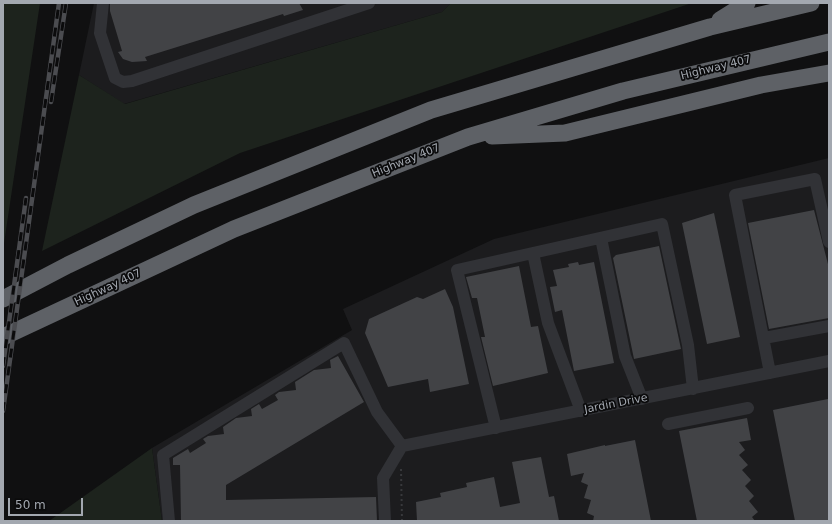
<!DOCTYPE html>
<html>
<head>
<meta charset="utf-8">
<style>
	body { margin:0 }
	#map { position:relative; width:832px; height:524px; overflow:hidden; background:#101011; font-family:"DejaVu Sans",sans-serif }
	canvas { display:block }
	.frame { position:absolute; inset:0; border:4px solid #a3a8b0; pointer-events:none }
	.scale { position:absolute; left:8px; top:498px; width:75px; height:18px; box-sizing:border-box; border:2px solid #a3a8b0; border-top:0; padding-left:5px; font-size:12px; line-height:14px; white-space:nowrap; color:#a3a8b0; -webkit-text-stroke:3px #0b0b0c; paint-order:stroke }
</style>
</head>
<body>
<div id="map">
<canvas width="832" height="524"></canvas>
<div class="frame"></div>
<div class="scale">50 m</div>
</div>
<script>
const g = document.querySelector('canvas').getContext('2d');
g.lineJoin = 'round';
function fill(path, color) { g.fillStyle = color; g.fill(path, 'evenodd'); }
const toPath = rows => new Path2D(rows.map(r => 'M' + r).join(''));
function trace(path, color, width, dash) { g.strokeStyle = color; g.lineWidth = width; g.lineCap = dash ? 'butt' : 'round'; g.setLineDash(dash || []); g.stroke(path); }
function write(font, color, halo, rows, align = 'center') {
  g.font = font + ' "DejaVu Sans",sans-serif'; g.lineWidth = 3.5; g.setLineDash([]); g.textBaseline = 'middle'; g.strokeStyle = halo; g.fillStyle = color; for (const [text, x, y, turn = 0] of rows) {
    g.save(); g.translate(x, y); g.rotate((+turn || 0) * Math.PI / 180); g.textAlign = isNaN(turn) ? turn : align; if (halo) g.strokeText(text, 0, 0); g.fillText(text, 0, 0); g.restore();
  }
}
fill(toPath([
	[94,3,451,3,442,12,124,104,79,75],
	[829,158,829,521,162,521,152,448,352,330,343,309,494,239]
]), '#1c1c1e');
fill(toPath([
	[3,3,40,3,3,250],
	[451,3,692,3,240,153,42,251,79,75,125,104,442,12],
	[152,448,162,521,49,521]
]), '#1d231d');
fill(toPath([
	[110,3,299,3,303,10,284,16,283,14,145,57,147,61,132,62,123,59,118,52,122,51,110,11],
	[814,210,829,268,829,318,769,329,748,223],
	[714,213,740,337,707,344,682,223],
	[659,246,681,349,634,359,613,258,616,255],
	[578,262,579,265,594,262,614,363,574,371,562,310,555,312,550,287,557,286,553,270,569,267,568,264],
	[519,266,531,327,538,326,548,373,493,386,481,337,485,337,477,298,472,298,466,277],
	[445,289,453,307,469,384,430,392,428,379,388,387,365,333,369,319,417,297,423,299],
	[338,356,364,402,226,485,226,500,376,497,377,521,181,521,180,465,173,465,173,458,188,449,190,453,206,443,203,439,208,436,224,434,223,427,236,418,252,416,251,409,259,404,262,409,278,400,275,395,279,392,296,390,295,382,314,370,331,368,330,360],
	[828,399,829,521,795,521,773,410],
	[747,418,751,440,739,442,745,450,739,455,748,465,742,470,751,480,745,486,754,496,749,501,758,512,752,517,755,521,697,521,679,431],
	[635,440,651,521,593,521,594,516,587,513,591,500,584,498,588,485,581,482,584,473,571,476,567,454,605,445,605,446],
	[541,457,549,497,554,496,559,521,417,521,416,502,441,497,440,493,467,487,466,483,494,477,500,507,520,503,512,462]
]), '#424346');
trace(toPath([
	[401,469,402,521]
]), '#38393c', 2, [2, 3]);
trace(toPath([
	[103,3,100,33,115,78,123,82,132,81,369,3],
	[601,238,625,356,642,399],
	[533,253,548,323,581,411],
	[764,338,829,326],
	[770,373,735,195,815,179,829,242],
	[668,424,748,408],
	[496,428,457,270,662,224,688,345,693,389],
	[402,446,829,361],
	[169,521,163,455,344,343,377,412,402,446],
	[385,521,383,478,402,446]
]), '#313236', 12);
trace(toPath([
	[720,20,747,3],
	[492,136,565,133,761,85,829,73],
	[3,299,68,265,194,205,431,110,710,27,811,3],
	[3,337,234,229,468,137,623,91,829,42]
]), '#5e6166', 17);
const rail = toPath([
	[51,102,66,3],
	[3,366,26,198],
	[3,411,59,3]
]);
trace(rail, '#4b4c50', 4.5);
trace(rail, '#0b0b0c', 3, [9]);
write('11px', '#a3a8b0', '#0b0b0c', [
	["Highway 407",716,68,-14],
	["Highway 407",406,161,-22],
	["Highway 407",108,288,-25],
	["Jardin Drive",616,404,-11]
]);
</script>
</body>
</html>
